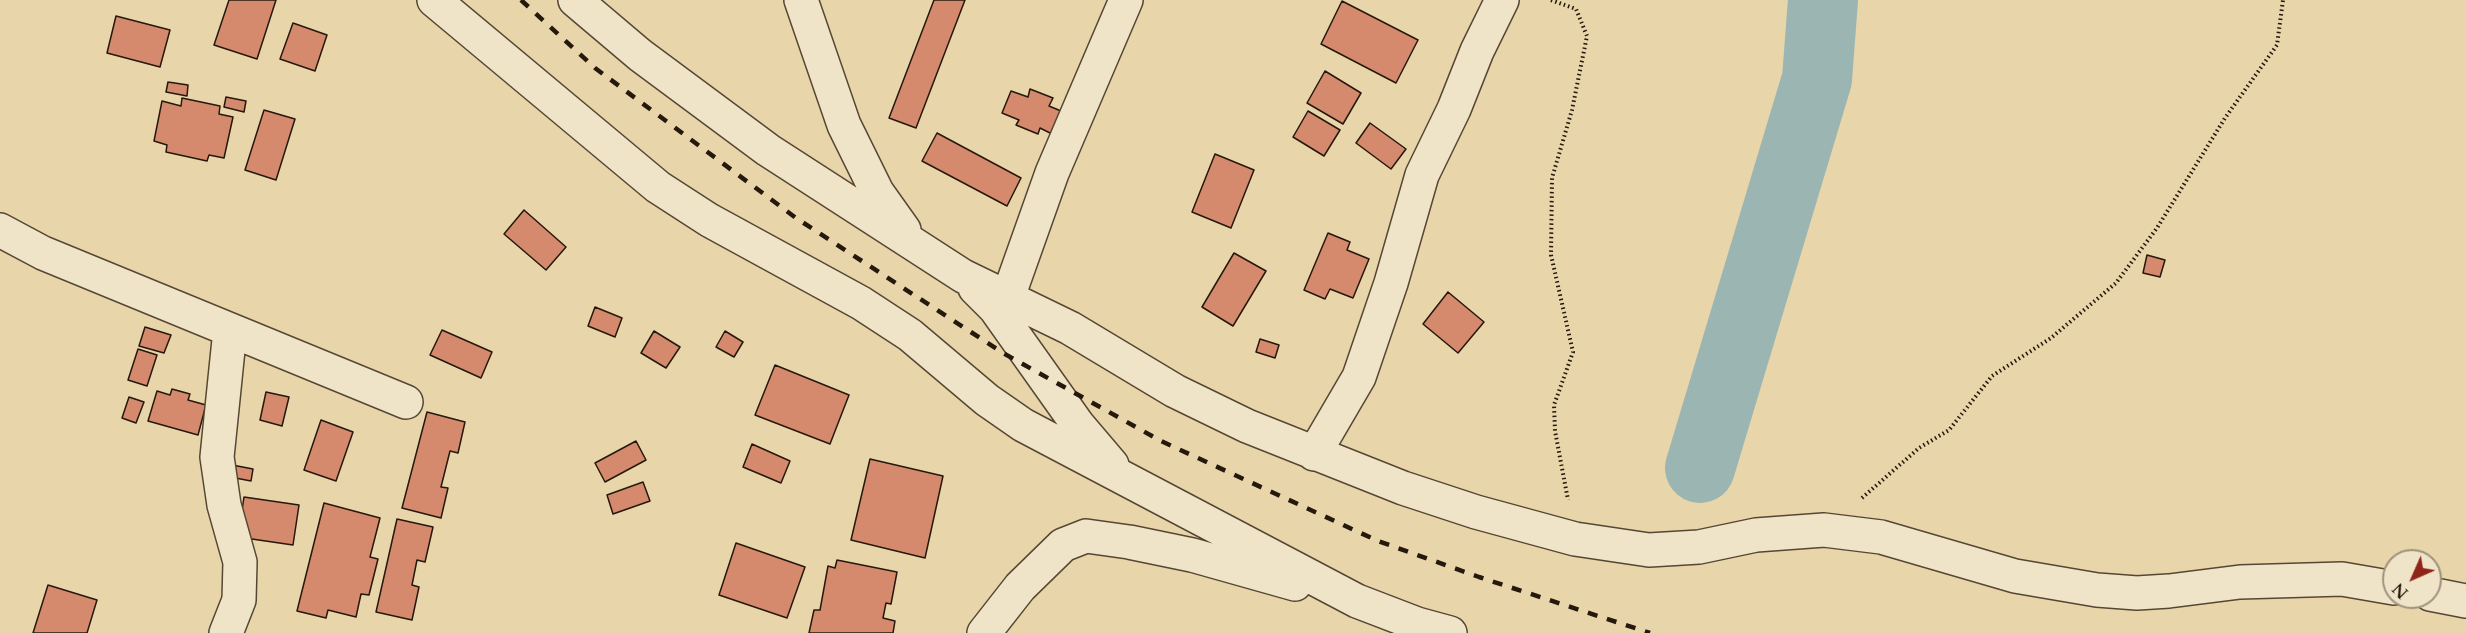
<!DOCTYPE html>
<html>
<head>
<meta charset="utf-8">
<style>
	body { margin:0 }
	#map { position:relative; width:2466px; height:633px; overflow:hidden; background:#e8d5aa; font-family:Cardo,serif }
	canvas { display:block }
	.north { position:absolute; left:2382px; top:549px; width:60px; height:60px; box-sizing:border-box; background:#f0e4c8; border:2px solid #9f927d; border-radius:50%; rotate:225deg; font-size:16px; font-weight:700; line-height:24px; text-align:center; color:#25180c }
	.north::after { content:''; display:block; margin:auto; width:21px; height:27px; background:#8f2418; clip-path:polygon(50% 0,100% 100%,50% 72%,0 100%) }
</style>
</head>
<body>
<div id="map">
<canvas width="2466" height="633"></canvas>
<div class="north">N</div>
</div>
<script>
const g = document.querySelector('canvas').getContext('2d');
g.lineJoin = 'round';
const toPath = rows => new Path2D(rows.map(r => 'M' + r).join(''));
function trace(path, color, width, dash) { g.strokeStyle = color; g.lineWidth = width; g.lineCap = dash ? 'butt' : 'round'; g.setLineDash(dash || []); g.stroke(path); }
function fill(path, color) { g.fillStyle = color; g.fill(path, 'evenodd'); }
trace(toPath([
	[1700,468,1817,79,1823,0]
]), '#9bb6b2', 70);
const building = toPath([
	[229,0,276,0,257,59,214,45,229,0],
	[934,0,965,0,916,128,889,118,934,0],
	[1342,1,1418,40,1396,83,1321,44,1342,1],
	[116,16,170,30,160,67,107,53,116,16],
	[293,23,327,35,315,71,280,59,293,23],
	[1325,71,1361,93,1343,124,1307,103,1325,71],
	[168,82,188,85,187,96,166,92,168,82],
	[1030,89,1053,98,1049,106,1061,111,1052,134,1040,128,1038,134,1016,125,1019,120,1002,113,1011,91,1028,97,1030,89],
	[226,97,246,101,244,112,224,107,226,97],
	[182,98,220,106,219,114,233,117,224,158,209,155,207,161,166,152,167,145,154,141,162,101,181,106,182,98],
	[264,110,295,119,276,180,245,170,264,110],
	[1308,111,1340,130,1324,156,1293,137,1308,111],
	[1370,123,1406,149,1391,169,1356,143,1370,123],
	[937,133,1021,178,1007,206,922,161,937,133],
	[1215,154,1254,170,1231,228,1192,212,1215,154],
	[524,210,566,247,546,270,504,234,524,210],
	[1328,233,1350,242,1347,250,1369,259,1353,298,1330,289,1325,299,1304,290,1328,233],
	[1234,253,1266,271,1233,326,1202,307,1234,253],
	[2147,255,2165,260,2160,277,2143,273,2147,255],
	[1448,292,1484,322,1458,353,1423,324,1448,292],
	[595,307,622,318,615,337,588,326,595,307],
	[145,327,171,335,164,353,139,346,145,327],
	[442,330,492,352,481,378,430,355,442,330],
	[654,331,680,347,666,368,641,353,654,331],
	[725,331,743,342,734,357,716,347,725,331],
	[1260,339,1279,345,1275,358,1256,352,1260,339],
	[138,349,157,355,147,386,128,380,138,349],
	[775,365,849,395,830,444,755,415,775,365],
	[172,389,190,394,188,400,206,405,198,435,148,421,157,391,170,395,172,389],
	[266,392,289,397,282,426,260,420,266,392],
	[129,397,144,402,136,423,122,418,129,397],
	[427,412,465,422,458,453,450,451,441,487,448,488,441,518,402,508,427,412],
	[321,420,353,432,336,481,304,470,321,420],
	[636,441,646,460,605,482,595,463,636,441],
	[752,444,790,461,781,483,743,467,752,444],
	[870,459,943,476,925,558,851,540,870,459],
	[227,464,253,469,251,481,225,476,227,464],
	[643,482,650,501,613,514,607,495,643,482],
	[244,497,299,505,293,545,238,537,244,497],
	[324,503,380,518,370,557,378,559,369,595,361,594,356,617,328,610,326,618,297,611,324,503],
	[397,519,433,527,425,562,417,560,412,585,419,587,412,620,376,612,397,519],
	[736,543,805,567,787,618,719,595,736,543],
	[837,560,897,572,891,604,886,603,883,618,895,621,893,633,809,633,814,610,820,610,828,566,835,568,837,560],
	[48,585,97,600,87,633,33,633,48,585]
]);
fill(building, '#d5896d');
trace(building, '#25180c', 1.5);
const minor = toPath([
	[434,0,658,187,709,220,861,303,910,335,987,400,1023,425,1357,601,1417,624,1450,633],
	[575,0,640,55,768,150,963,276,1070,328,1175,391,1247,426,1403,488,1476,512,1575,539,1649,550,1699,547,1756,535,1824,530,1881,537,2015,576,2097,590,2137,593,2169,591,2240,582,2342,579,2394,588],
	[801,0,844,125,877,192,904,230],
	[0,230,43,253,406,402],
	[975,288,995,308,1078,425,1112,465],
	[1008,297,1052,173,1126,0],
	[1314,454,1359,377,1391,283,1422,175,1454,109,1477,51,1502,0],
	[2430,594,2466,601],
	[226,633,239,600,240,562,224,505,217,457,230,330],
	[984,633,1020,587,1063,545,1086,536,1129,542,1192,555,1295,584]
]);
trace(minor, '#564734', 36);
trace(toPath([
	[1551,0,1576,9,1587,36,1572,110,1552,178,1551,255,1573,352,1554,405,1555,431,1568,500],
	[1862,498,1919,448,1949,430,1992,376,2051,338,2116,283,2157,228,2225,118,2277,45,2283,0]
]), '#25180c', 4, [1.5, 3]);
trace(minor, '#f0e4c8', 33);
trace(toPath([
	[521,0,595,68,796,218,1003,353,1161,441,1378,541,1479,577,1650,633]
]), '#25180c', 4.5, [10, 10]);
</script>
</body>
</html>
